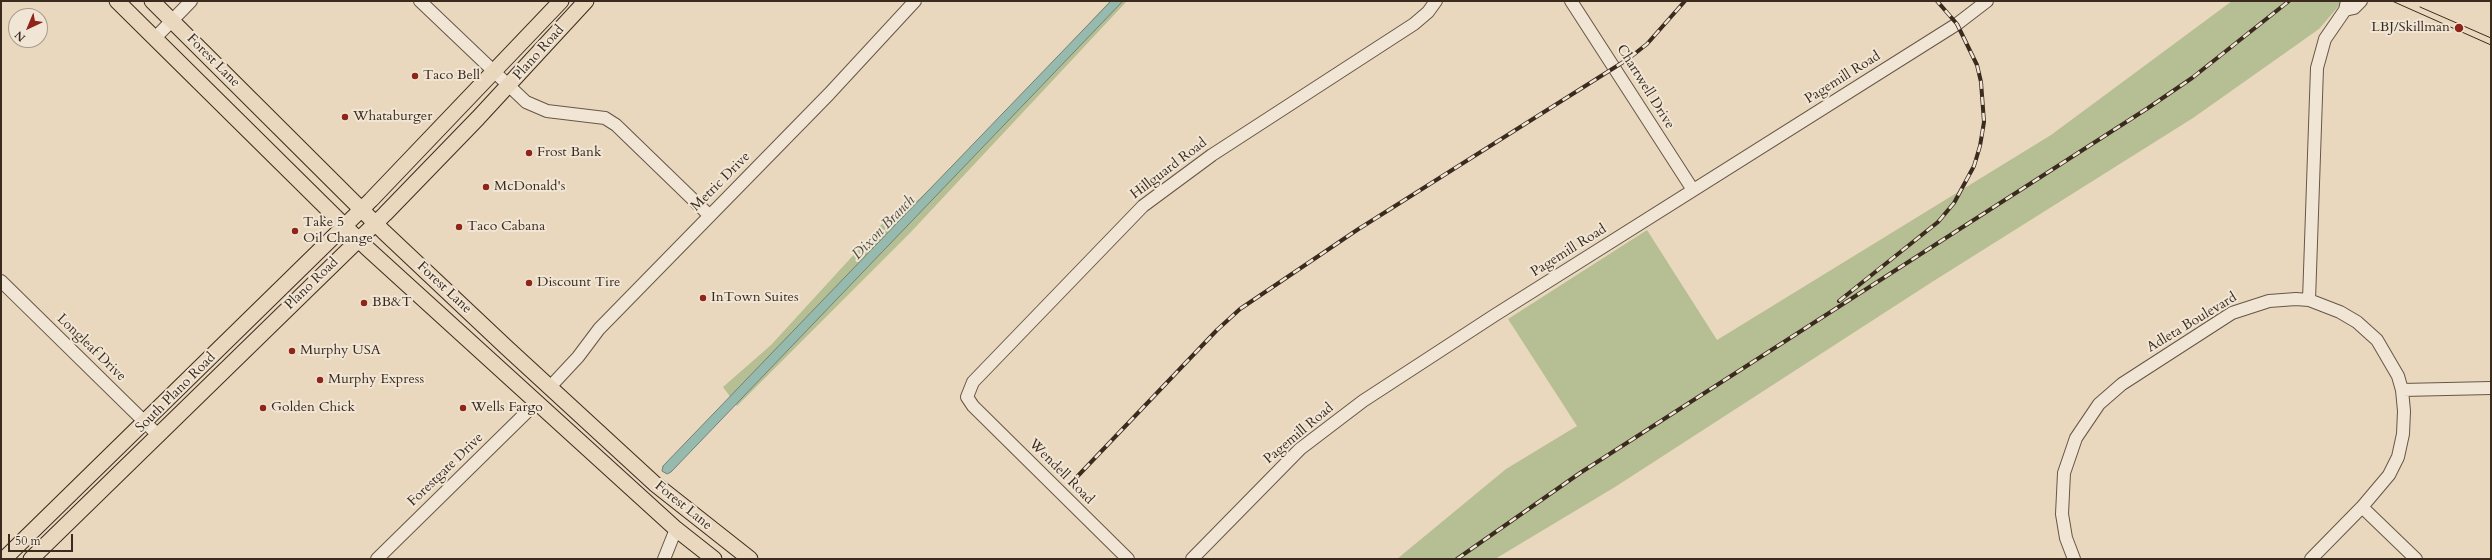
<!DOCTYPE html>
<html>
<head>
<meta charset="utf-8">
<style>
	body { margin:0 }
	#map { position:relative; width:2492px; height:560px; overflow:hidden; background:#e9d8be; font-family:Cardo,serif }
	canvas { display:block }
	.frame { position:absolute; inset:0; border:2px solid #3b2b1e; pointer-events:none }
	.north { position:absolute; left:8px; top:8px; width:40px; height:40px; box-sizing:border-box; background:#f1e6d5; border:1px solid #a89b8c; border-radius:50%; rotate:224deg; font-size:11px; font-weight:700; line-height:16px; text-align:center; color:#3b2b1e }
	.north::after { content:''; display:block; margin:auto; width:14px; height:18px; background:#8f2418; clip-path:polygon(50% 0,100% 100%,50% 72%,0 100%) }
	.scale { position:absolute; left:8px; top:534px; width:65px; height:18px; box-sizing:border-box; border:2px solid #3b2b1e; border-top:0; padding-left:5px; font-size:12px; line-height:14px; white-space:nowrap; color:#3b2b1e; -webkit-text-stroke:3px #f1e6d5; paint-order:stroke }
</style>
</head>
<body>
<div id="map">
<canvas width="2492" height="560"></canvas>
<div class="frame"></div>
<div class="north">N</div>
<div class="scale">50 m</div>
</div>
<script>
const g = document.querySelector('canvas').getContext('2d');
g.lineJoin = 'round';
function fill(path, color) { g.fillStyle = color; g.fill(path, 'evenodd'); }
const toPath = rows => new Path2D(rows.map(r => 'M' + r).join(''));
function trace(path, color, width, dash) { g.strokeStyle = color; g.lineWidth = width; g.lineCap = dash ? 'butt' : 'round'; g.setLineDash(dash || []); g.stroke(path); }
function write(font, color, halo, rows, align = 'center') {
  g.font = font + ' Cardo,serif'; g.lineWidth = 4; g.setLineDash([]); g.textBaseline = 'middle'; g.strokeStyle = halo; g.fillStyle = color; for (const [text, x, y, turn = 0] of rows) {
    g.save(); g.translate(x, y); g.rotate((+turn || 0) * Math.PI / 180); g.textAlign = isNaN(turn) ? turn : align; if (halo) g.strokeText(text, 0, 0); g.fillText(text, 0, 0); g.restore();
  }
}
fill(toPath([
	[1110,1,1127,1,910,233,737,406,723,387,771,345,881,225,919,199,981,139],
	[2232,1,2343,1,2319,29,2193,118,1932,282,1615,487,1495,559,1397,559,1506,469,1577,426,1508,319,1647,230,1717,340,2051,135]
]), '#b5bf93');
const water = toPath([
	[1111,1,1123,1,671,472,667,474,662,471,663,466,1111,1]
]);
fill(water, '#97baaf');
trace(water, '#728175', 1);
const minor = toPath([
	[420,1,526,102,547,111,605,118,616,125,709,215],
	[1571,1,1693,190],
	[2345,10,2354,8,2361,1],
	[155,38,191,1],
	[1,281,159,436],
	[2309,300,2317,68,2325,39,2345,10,2347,1],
	[550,387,578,357,599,329,829,94,915,1],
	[2402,390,2491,388],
	[2362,507,2416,559],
	[377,559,536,403],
	[664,559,676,529],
	[1128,559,973,406,967,397,973,382,1143,206,1212,155,1414,24,1428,12,1436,1],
	[1192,559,1300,449,1363,401,1495,315,1957,24,1987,1],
	[2074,559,2066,538,2062,514,2064,473,2076,438,2099,404,2122,384,2232,313,2269,301,2296,299,2309,300,2340,312,2357,322,2377,340,2398,376,2402,390,2404,411,2403,434,2398,457,2389,475,2362,507,2311,559]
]);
const major = toPath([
	[117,1,367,248,676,529,714,559],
	[152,1,384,232,506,347,655,484,750,559],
	[4,559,371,200,561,1],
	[31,559,385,214,478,118,586,1]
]);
trace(minor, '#665646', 14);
trace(major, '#3b2b1e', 17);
trace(minor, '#f1e6d5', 12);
trace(major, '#e9d8be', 15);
trace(toPath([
	[2392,1,2491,45],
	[2420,7,2491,38]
]), '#3b2b1e', 1);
const rail = toPath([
	[1839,301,1938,222,1954,203,1974,166,1980,146,1984,122,1981,82,1977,65,1957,24,1937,1],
	[1073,481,1217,330,1240,309,1357,230,1628,59,1647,44,1685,1],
	[1457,559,1580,473,2148,108,2192,78,2289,1]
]);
trace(rail, '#3b2b1e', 4);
trace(rail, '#f1e6d5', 2.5, [8]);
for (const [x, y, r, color] of [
	[2459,28,5,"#8f2418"],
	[415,76,4,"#8f2418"],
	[345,117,4,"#8f2418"],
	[529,153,4,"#8f2418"],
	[486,187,4,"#8f2418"],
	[459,227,4,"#8f2418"],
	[295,231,4,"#8f2418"],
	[529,283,4,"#8f2418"],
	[703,298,4,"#8f2418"],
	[364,303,4,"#8f2418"],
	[292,351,4,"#8f2418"],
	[320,380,4,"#8f2418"],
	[263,408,4,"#8f2418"],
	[463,408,4,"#8f2418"]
]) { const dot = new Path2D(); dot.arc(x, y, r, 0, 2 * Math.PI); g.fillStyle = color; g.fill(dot); trace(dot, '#f1e6d5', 1.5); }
write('14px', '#3b2b1e', '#f1e6d5', [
	["LBJ/Skillman",2450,28,"right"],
	["Taco Bell",423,76],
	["Whataburger",353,117],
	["Frost Bank",537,153],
	["McDonald's",494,187],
	["Take 5",303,223],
	["Oil Change",303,239],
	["Taco Cabana",467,227],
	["Discount Tire",537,283],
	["InTown Suites",711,298],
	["BB&T",372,303],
	["Murphy USA",300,351],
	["Murphy Express",328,380],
	["Golden Chick",271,408],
	["Wells Fargo",471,408]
], 'left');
write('14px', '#3b2b1e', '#f1e6d5', [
	["Plano Road",539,53,-48],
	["Forest Lane",213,61,45],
	["Pagemill Road",1843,78,-32],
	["Chartwell Drive",1645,87,58],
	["Hillguard Road",1169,169,-37],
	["Metric Drive",721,182,-45],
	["Pagemill Road",1569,251,-32],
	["Plano Road",312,284,-44],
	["Forest Lane",444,288,43],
	["Adleta Boulevard",2192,323,-31],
	["Longleaf Drive",91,348,44],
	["South Plano Road",176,393,-45],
	["Pagemill Road",1299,434,-40],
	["Forestgate Drive",446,470,-44],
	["Wendell Road",1061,472,45],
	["Forest Lane",683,506,39]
]);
write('italic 15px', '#524f42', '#f1e6d5', [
	["Dixon Branch",884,228,-46]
]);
</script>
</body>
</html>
